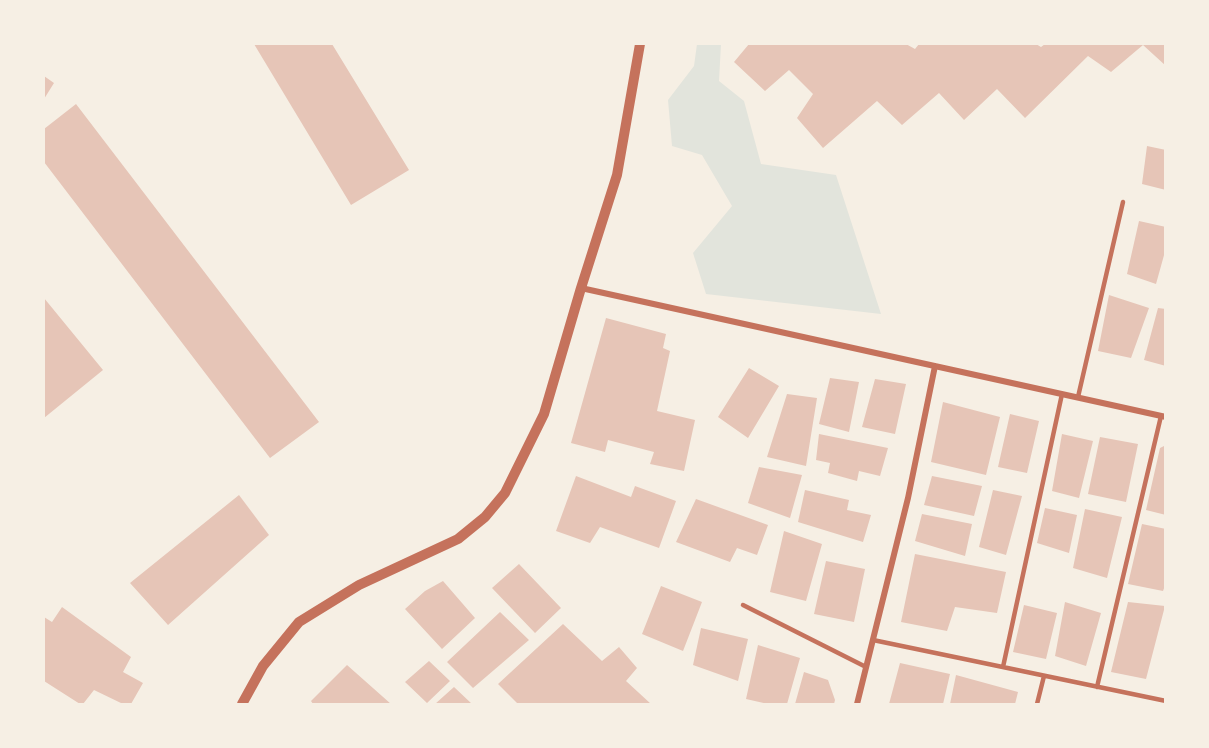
<!DOCTYPE html>
<html>
<head>
<meta charset="utf-8">
<style>
	body { margin:0 }
	#map { position:relative; width:1209px; height:748px; overflow:hidden; background:#f6efe4; font-family:Cabin,sans-serif }
	canvas { display:block }
	.frame { position:absolute; inset:0; border:45px solid #f6efe4; pointer-events:none }
</style>
</head>
<body>
<div id="map">
<canvas width="1209" height="748"></canvas>
<div class="frame"></div>
</div>
<script>
const g = document.querySelector('canvas').getContext('2d');
g.lineJoin = 'round';
function fill(path, color) { g.fillStyle = color; g.fill(path, 'evenodd'); }
const toPath = rows => new Path2D(rows.map(r => 'M' + r).join(''));
function trace(path, color, width, dash) { g.strokeStyle = color; g.lineWidth = width; g.lineCap = dash ? 'butt' : 'round'; g.setLineDash(dash || []); g.stroke(path); }
fill(toPath([
	[697,44,721,44,719,81,744,101,761,164,836,175,881,314,706,294,693,253,732,206,702,155,672,146,668,100,694,66]
]), '#e2e4dc');
fill(toPath([
	[254,44,332,44,409,170,351,205],
	[749,44,906,44,915,49,919,44,1036,44,1041,47,1045,44,1166,44,1166,66,1143,45,1111,72,1088,56,1025,118,997,89,964,120,939,93,902,125,877,101,823,148,797,118,813,94,789,70,765,91,734,62],
	[44,76,54,83,44,99],
	[76,104,319,422,270,458,44,162,44,129],
	[1147,146,1166,150,1166,190,1142,184],
	[1139,221,1166,227,1166,248,1156,284,1127,274],
	[1109,295,1149,308,1131,358,1098,351],
	[44,298,103,370,44,418],
	[1158,308,1166,309,1166,366,1144,360],
	[606,318,666,334,663,348,670,351,657,411,695,420,684,471,650,464,654,452,608,440,605,452,571,443],
	[749,368,779,386,748,438,718,417],
	[830,378,859,382,849,432,819,424],
	[875,379,906,384,895,434,862,427],
	[787,394,817,398,806,466,767,457],
	[943,402,1000,417,986,475,931,462],
	[1010,414,1039,421,1027,473,998,467],
	[819,434,888,448,880,476,859,471,857,481,828,473,830,463,816,460],
	[1062,434,1093,441,1079,498,1052,491],
	[1100,437,1138,444,1126,502,1088,494],
	[1166,445,1166,515,1146,510,1160,448],
	[759,467,802,475,790,518,748,503],
	[576,476,631,497,635,486,676,501,659,548,600,527,590,543,556,531],
	[932,476,982,486,974,516,924,505],
	[805,490,849,500,847,510,871,515,863,542,798,522],
	[993,490,1022,496,1006,555,979,547],
	[239,495,269,535,168,625,130,583],
	[696,499,768,525,757,555,737,548,730,562,676,542],
	[1045,508,1077,515,1069,553,1037,543],
	[1085,509,1122,517,1107,578,1073,568],
	[922,514,972,524,965,556,915,541],
	[1142,524,1166,529,1166,583,1163,591,1128,584],
	[784,531,822,544,806,601,770,592],
	[915,554,1006,572,997,613,955,607,947,631,901,622],
	[826,561,865,569,854,622,814,614],
	[519,564,561,608,535,633,492,588],
	[443,581,475,618,442,649,405,609,425,591],
	[661,586,702,602,683,651,642,634],
	[1065,602,1101,613,1086,666,1055,656],
	[1128,602,1165,606,1146,679,1111,672],
	[1024,605,1057,613,1046,659,1013,652],
	[62,607,131,657,123,672,143,683,131,704,123,704,94,690,83,704,80,704,44,681,44,617,52,622],
	[500,612,529,640,473,688,447,662],
	[563,624,602,661,619,647,637,668,626,681,651,704,518,704,498,684],
	[701,628,748,639,738,681,693,665],
	[758,645,800,658,787,704,768,704,746,699],
	[429,661,450,681,427,703,405,682],
	[900,663,950,674,943,704,889,704],
	[347,665,391,704,313,704,311,701],
	[804,672,828,680,835,700,834,704,795,704],
	[956,675,1018,692,1015,704,950,704],
	[454,687,472,704,435,704]
]), '#e6c5b7');
trace(toPath([
	[1078,397,1123,202],
	[743,605,866,667],
	[873,640,1166,701],
	[1003,667,1062,394],
	[1097,687,1161,416],
	[1037,704,1044,676]
]), '#c5725c', 4.5);
trace(toPath([
	[581,288,1166,417],
	[857,704,908,498,935,366]
]), '#c5725c', 6);
trace(toPath([
	[242,704,263,666,299,622,359,585,458,539,485,517,505,493,544,414,581,288,617,175,640,44]
]), '#c5725c', 10);
</script>
</body>
</html>
